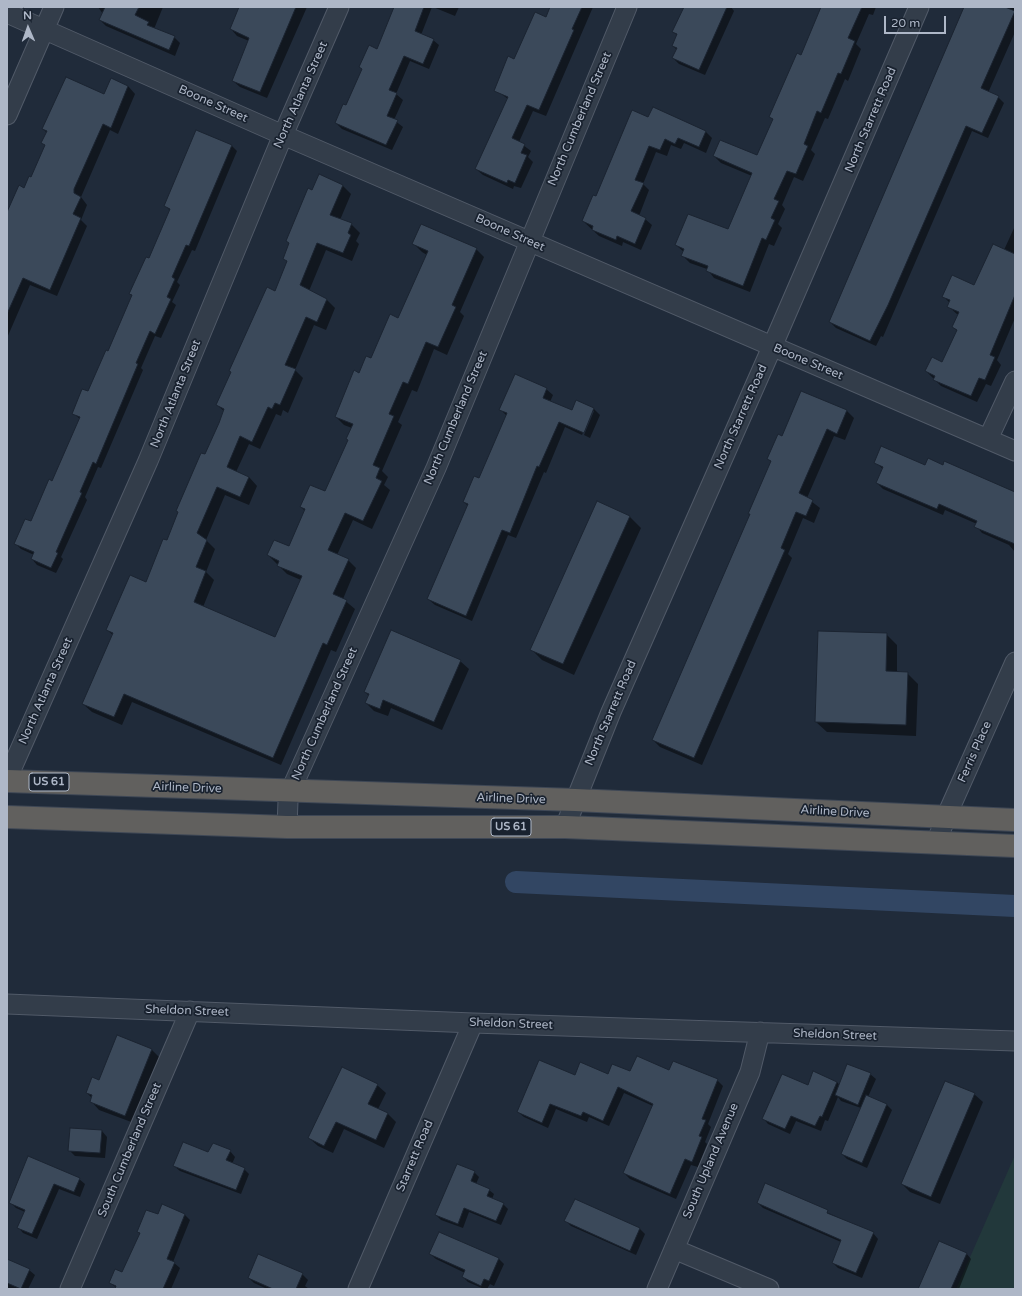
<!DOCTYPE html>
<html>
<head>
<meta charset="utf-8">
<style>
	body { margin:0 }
	#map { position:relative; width:1022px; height:1296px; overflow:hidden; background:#202b3a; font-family:"Varela Round",sans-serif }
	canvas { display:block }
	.frame { position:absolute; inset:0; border:8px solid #aeb7c7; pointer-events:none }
	.north { position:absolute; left:8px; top:8px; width:40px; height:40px; -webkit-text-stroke:3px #19222f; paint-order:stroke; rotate:358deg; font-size:11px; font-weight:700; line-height:16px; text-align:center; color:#aeb7c7 }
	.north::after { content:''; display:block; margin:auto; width:14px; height:18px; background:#aeb7c7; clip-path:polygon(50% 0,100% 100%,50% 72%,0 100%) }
	.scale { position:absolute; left:884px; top:16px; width:62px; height:18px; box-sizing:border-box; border:2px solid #aeb7c7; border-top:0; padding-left:5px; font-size:12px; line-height:14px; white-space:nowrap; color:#aeb7c7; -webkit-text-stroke:3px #19222f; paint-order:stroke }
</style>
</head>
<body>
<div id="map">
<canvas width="1022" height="1296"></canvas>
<div class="frame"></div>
<div class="north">N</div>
<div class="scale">20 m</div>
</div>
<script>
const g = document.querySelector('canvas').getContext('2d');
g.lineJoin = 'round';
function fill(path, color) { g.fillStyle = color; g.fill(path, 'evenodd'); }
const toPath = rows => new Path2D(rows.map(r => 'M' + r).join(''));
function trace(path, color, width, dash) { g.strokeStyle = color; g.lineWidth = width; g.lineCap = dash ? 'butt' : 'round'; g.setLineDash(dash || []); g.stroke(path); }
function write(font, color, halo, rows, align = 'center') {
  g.font = font + ' "Varela Round",sans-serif'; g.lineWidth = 3.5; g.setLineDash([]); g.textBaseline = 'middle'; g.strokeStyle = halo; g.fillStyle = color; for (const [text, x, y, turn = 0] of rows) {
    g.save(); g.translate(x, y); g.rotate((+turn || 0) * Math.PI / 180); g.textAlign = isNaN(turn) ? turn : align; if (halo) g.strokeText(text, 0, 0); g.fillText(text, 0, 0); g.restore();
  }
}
fill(toPath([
	[1015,1155,1015,1289,956,1289]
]), '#22383b');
fill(toPath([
	[98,7,163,7,154,29,174,37,180,43,175,56,106,26,100,20,103,14],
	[241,7,307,7,267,98,240,87,233,81,249,41,237,36,231,29],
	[395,7,432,7,421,35,433,40,439,45,429,69,410,61,396,94,403,100,394,120,403,127,392,150,342,129,336,123,378,50],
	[433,7,459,7,455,16],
	[551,7,593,7,546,116,533,111,519,142,531,151,528,157,533,162,521,188,514,186,513,189,483,175,476,169,508,99,496,90,514,60,546,18],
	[685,7,731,7,734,11,705,75,679,64,673,58,677,50,673,46,678,36,673,32],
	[822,7,876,7,873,15,869,14,856,44,861,49,848,81,845,79,828,119,825,118,811,150,815,154,803,181,794,177,782,205,785,209,778,224,782,228,774,246,769,244,750,292,714,278,707,269,690,263,683,256,684,252,676,245,728,230,752,176,721,163,714,156,757,156,773,120,770,117,801,56],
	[965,7,1015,7,1015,32,988,93,998,97,1004,103,988,138,972,131,883,337,881,336,876,346,836,328,830,322],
	[128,86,135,94,118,134,110,130,81,197,87,205,81,220,87,226,57,296,30,285,7,338,7,215,31,178,46,146,43,143,47,133,43,129,104,95],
	[649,119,706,132,712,138,706,153,684,143,681,149,671,145,667,156,656,152,643,184,649,190,639,216,645,219,652,225,641,250,623,242,622,246,599,236,583,221],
	[232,146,237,151,195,251,192,250,177,282,180,285,172,302,176,305,161,338,155,336,141,368,143,370,101,468,98,467,85,497,87,500,61,557,63,559,56,573,37,565,32,559,34,555,21,549,16,544,32,523,53,482,80,419,73,413,89,393,109,352,133,296,130,294,149,259,170,211,166,206],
	[343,186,351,194,340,220,351,224,360,233,356,241,359,244,352,261,326,250,309,291,327,300,335,308,326,330,314,325,295,370,303,378,288,413,283,410,281,416,276,414,260,449,249,444,236,472,249,477,257,486,249,505,225,495,206,540,215,549,206,572,214,580,203,607,276,638,301,580,287,574,268,555,289,548,305,511,301,507,325,492,349,441,352,428,344,425,336,417,360,374,372,360,399,319,427,255,422,252,414,244,476,249,484,257,460,312,464,316,447,355,434,349,417,392,412,390,398,422,402,425,382,471,388,477,384,485,390,490,372,529,353,520,337,555,348,560,356,568,343,599,355,609,336,652,331,650,281,765,132,702,122,725,92,712,83,704,113,635,107,630,147,583,167,542,220,423,224,411,217,405,275,292,288,262,284,258,312,191],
	[1015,226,1015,318,997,360,1001,365,991,386,986,384,977,402,941,386,926,371,943,363,957,331,953,327,958,315,948,306,950,303,944,297,975,286,1004,250],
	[546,389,553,395,550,402,572,412,577,402,594,409,600,415,590,438,584,435,594,411,592,411,582,435,565,427,546,473,544,472,516,538,508,535,472,621,435,605,428,599,468,506,464,502,479,480,507,416,500,409],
	[802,392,847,411,854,418,845,440,834,436,807,498,820,508,814,523,803,518,788,554,792,558,702,765,660,747,653,740,751,515,749,514,771,462,768,459,783,437],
	[875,462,944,466,1015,493,1015,552,1009,545,982,533,976,526,977,524,945,510,943,515,883,489,877,483,883,469],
	[598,502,630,517,641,528,574,675,542,660,531,649],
	[886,634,897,645,897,673,907,673,918,684,916,736,827,732,816,722],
	[460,661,469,669,442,730,391,708,388,716,374,711,366,703,369,696,365,692],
	[152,1050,160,1058,134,1123,99,1110,91,1101,92,1098,87,1093,100,1081],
	[669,1071,717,1080,723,1086,708,1124,711,1127,705,1142,707,1144,698,1167,691,1165,676,1199,630,1179,624,1173,653,1106,624,1093,609,1126,589,1117,587,1122,556,1109,548,1128,524,1117,518,1112,576,1077],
	[870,1074,876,1079,868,1097,887,1105,892,1110,867,1168,847,1159,842,1154,861,1108,841,1101,838,1097,828,1121,825,1120,821,1131,796,1121,790,1134,768,1124,763,1118,808,1087,837,1082,840,1086],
	[377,1085,386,1093,378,1109,388,1114,396,1122,384,1148,344,1129,333,1153,318,1146,309,1138],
	[974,1094,983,1102,940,1204,910,1192,902,1184],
	[102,1131,107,1137,105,1158,75,1156,69,1150],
	[230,1151,235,1157,232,1164,244,1169,249,1174,241,1194,180,1171,174,1166,209,1154],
	[29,1158,79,1179,85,1184,80,1197,59,1189,37,1239,23,1233,18,1227,25,1212,16,1208,10,1202],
	[474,1172,479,1177,476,1184,489,1190,494,1194,492,1199,503,1204,508,1209,501,1225,469,1212,463,1228,441,1220,436,1215],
	[766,1185,873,1233,878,1239,862,1278,838,1268,833,1263,841,1242,763,1208,758,1203],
	[575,1200,640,1229,645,1234,636,1255,571,1226,566,1221],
	[185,1215,190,1220,173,1262,180,1268,171,1289,118,1289,110,1283,123,1273,140,1234,138,1232,158,1216],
	[440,1233,499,1259,504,1264,494,1286,490,1284,487,1289,484,1289,468,1282,463,1277,465,1273,436,1259,430,1254],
	[966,1253,971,1259,959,1289,919,1289],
	[7,1260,29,1270,35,1275,28,1289,7,1289],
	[302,1274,308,1280,305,1286,309,1289,264,1289,265,1288,254,1283,249,1278]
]), '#0007');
trace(toPath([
	[516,882,1015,906]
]), '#324663', 22);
const building = toPath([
	[105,7,139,7,135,15,149,22,147,25,175,36,169,50,99,20,105,7],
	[239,7,296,7,260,92,232,81,249,38,230,29,239,7],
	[394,7,424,7,415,31,434,39,423,64,404,56,389,90,397,93,387,116,398,120,386,145,335,123,343,104,346,105,362,69,359,67,369,45,377,49,394,7],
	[550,7,582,7,572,29,574,30,539,110,527,105,512,138,525,144,521,153,527,155,515,183,508,180,507,183,475,169,508,97,494,91,508,56,514,59,535,12,546,17,550,7],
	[684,7,727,7,699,70,672,58,677,48,672,46,677,34,672,32,684,7],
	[821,7,862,7,848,38,855,41,841,74,838,73,821,113,817,111,804,144,808,146,796,174,787,171,774,199,779,201,771,218,775,220,766,240,762,238,743,286,706,271,708,266,681,256,684,249,675,245,688,214,728,229,752,173,713,156,720,140,757,155,773,119,769,117,797,53,801,55,821,7],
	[964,7,1005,7,1015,11,981,88,999,96,982,133,966,126,888,305,870,341,829,322,964,7],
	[66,77,104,94,111,78,128,86,111,128,103,124,74,189,74,193,81,197,73,214,81,218,50,290,23,278,7,314,7,212,19,185,24,188,29,176,31,177,45,145,41,143,47,131,42,129,66,77],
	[653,107,706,131,699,147,678,138,675,144,665,139,660,150,649,146,635,180,644,183,631,211,646,218,635,244,617,236,616,240,592,230,593,226,582,221,593,195,596,196,632,110,648,117,653,107],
	[196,130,232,145,189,246,186,245,172,277,175,279,167,297,171,299,155,334,150,331,136,363,138,364,101,452,96,464,93,462,80,492,82,493,56,552,58,553,51,568,31,559,34,552,14,544,25,519,31,521,49,479,52,481,80,417,72,414,82,389,88,391,106,350,108,351,132,295,129,294,146,257,149,258,170,209,164,206,196,130],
	[319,174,343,185,330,215,352,223,348,233,351,235,343,253,317,243,300,285,327,299,317,322,306,317,285,365,296,369,280,405,275,403,272,409,268,407,252,442,240,436,227,467,249,477,240,497,217,487,197,533,207,540,196,567,206,571,194,602,275,637,302,576,277,566,279,561,267,555,274,540,289,546,305,509,300,507,310,485,325,491,348,440,346,439,353,424,335,417,354,370,359,373,366,356,371,358,390,314,398,318,428,251,412,244,421,224,477,248,452,305,456,307,438,347,426,342,408,384,403,382,389,414,394,416,373,465,380,468,376,478,382,481,363,521,345,513,328,550,349,559,333,594,347,600,327,645,323,643,273,758,124,694,114,717,82,704,113,633,106,630,130,575,146,582,163,539,167,540,178,512,176,511,201,453,205,454,219,423,224,409,216,405,231,372,229,371,267,287,275,291,287,261,283,259,289,243,286,241,308,188,312,190,319,174],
	[993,244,1015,254,1015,295,990,355,995,357,985,380,979,378,971,396,933,380,935,376,925,371,932,357,942,362,957,330,952,327,959,312,947,307,950,300,942,297,952,275,974,285,993,244],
	[515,374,547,388,543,398,572,410,576,400,594,408,584,433,559,422,539,467,537,466,510,533,502,530,466,616,427,599,468,504,463,502,474,476,479,478,507,413,499,410,515,374],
	[801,391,847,410,837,434,827,429,799,493,813,500,806,516,796,512,781,548,785,550,694,758,652,740,750,514,748,514,771,461,767,459,778,434,782,436,801,391],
	[881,446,925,465,928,458,943,465,944,461,1015,492,1015,544,974,527,977,521,939,504,937,509,876,483,883,467,874,463,881,446],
	[597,501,630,516,563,664,530,650,597,501],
	[391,630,461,660,434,722,383,700,380,709,365,703,369,694,364,692,391,630],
	[818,631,887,633,886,671,908,672,906,725,815,722,818,631],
	[117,1035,152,1049,125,1116,90,1102,92,1095,86,1093,92,1077,99,1080,117,1035],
	[637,1056,669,1070,673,1061,718,1079,702,1119,706,1120,699,1136,702,1137,692,1162,685,1159,670,1194,623,1173,653,1104,618,1087,603,1121,583,1112,581,1116,550,1104,542,1123,517,1112,539,1060,575,1075,580,1062,608,1074,612,1064,630,1071,637,1056],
	[847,1064,871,1073,858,1105,835,1095,847,1064],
	[342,1067,378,1084,368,1104,388,1113,376,1140,336,1122,324,1146,308,1138,342,1067],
	[813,1071,837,1082,822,1117,820,1116,815,1126,791,1116,785,1129,762,1119,782,1074,808,1085,813,1071],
	[945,1081,975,1093,931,1197,901,1184,945,1081],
	[866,1095,887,1104,862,1163,841,1154,866,1095],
	[70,1128,102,1130,100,1153,68,1151,70,1128],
	[183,1142,208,1152,213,1143,231,1150,226,1160,245,1168,236,1190,173,1166,183,1142],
	[28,1156,80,1178,74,1192,54,1184,32,1234,17,1228,25,1210,9,1203,28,1156],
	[457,1164,475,1171,471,1181,490,1189,487,1196,504,1203,496,1221,464,1208,458,1224,435,1215,457,1164],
	[765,1183,828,1210,827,1213,874,1232,856,1273,832,1263,841,1240,757,1203,765,1183],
	[575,1199,640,1228,630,1251,564,1221,575,1199],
	[162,1204,185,1214,167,1259,175,1262,163,1289,115,1289,116,1286,109,1283,115,1269,122,1272,140,1233,137,1232,146,1210,158,1214,162,1204],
	[439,1232,499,1258,489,1281,484,1279,481,1286,462,1277,465,1270,429,1254,439,1232],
	[939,1241,967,1253,951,1289,918,1289,939,1241],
	[258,1254,303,1273,296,1289,273,1289,248,1278,258,1254],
	[7,1259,30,1269,21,1289,7,1283,7,1259]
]);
fill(building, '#3b495a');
trace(building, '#1b2431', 1);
const minor = toPath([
	[7,13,283,135,1015,451],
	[7,115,54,7],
	[988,439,1015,381],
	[7,779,148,461,283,135,339,7],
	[287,827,288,801,290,792,436,468,627,7],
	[565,827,611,712,772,347,919,7],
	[936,843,946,817,1015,662],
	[7,1004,473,1023,1015,1041],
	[674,1249,769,1289],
	[70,1289,190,1011],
	[358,1289,473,1023],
	[657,1289,750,1072,760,1032]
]);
const trunk = toPath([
	[7,781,575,800,1015,820],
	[7,817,287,827,565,827,1015,846]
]);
trace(minor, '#515a68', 21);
trace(trunk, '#3e4755', 24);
trace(minor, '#333d4a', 19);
trace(trunk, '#61605e', 22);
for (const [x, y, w] of [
	[49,782,40],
	[511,827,40]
]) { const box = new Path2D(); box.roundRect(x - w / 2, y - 9, w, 18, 3); g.fillStyle = '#19222f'; g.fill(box); trace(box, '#aeb7c7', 1); }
write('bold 11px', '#aeb7c7', null, [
	["US 61",49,782],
	["US 61",511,827]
]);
write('12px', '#aeb7c7', '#19222f', [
	["North Atlanta Street",301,95,-66],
	["Boone Street",213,104,24],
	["North Cumberland Street",580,119,-67],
	["North Starrett Road",871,120,-67],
	["Boone Street",510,233,24],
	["Boone Street",808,362,23],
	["North Atlanta Street",176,394,-68],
	["North Starrett Road",741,417,-66],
	["North Cumberland Street",456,418,-67],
	["North Atlanta Street",46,691,-66],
	["North Starrett Road",611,713,-67],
	["North Cumberland Street",325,714,-66],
	["Ferris Place",975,752,-66],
	["Airline Drive",187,788,2],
	["Airline Drive",511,799,2],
	["Airline Drive",835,812,3],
	["Sheldon Street",187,1011,2],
	["Sheldon Street",511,1024,2],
	["Sheldon Street",835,1035,2],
	["South Cumberland Street",130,1150,-67],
	["Starrett Road",415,1156,-67],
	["South Upland Avenue",711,1161,-67]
]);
</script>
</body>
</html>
